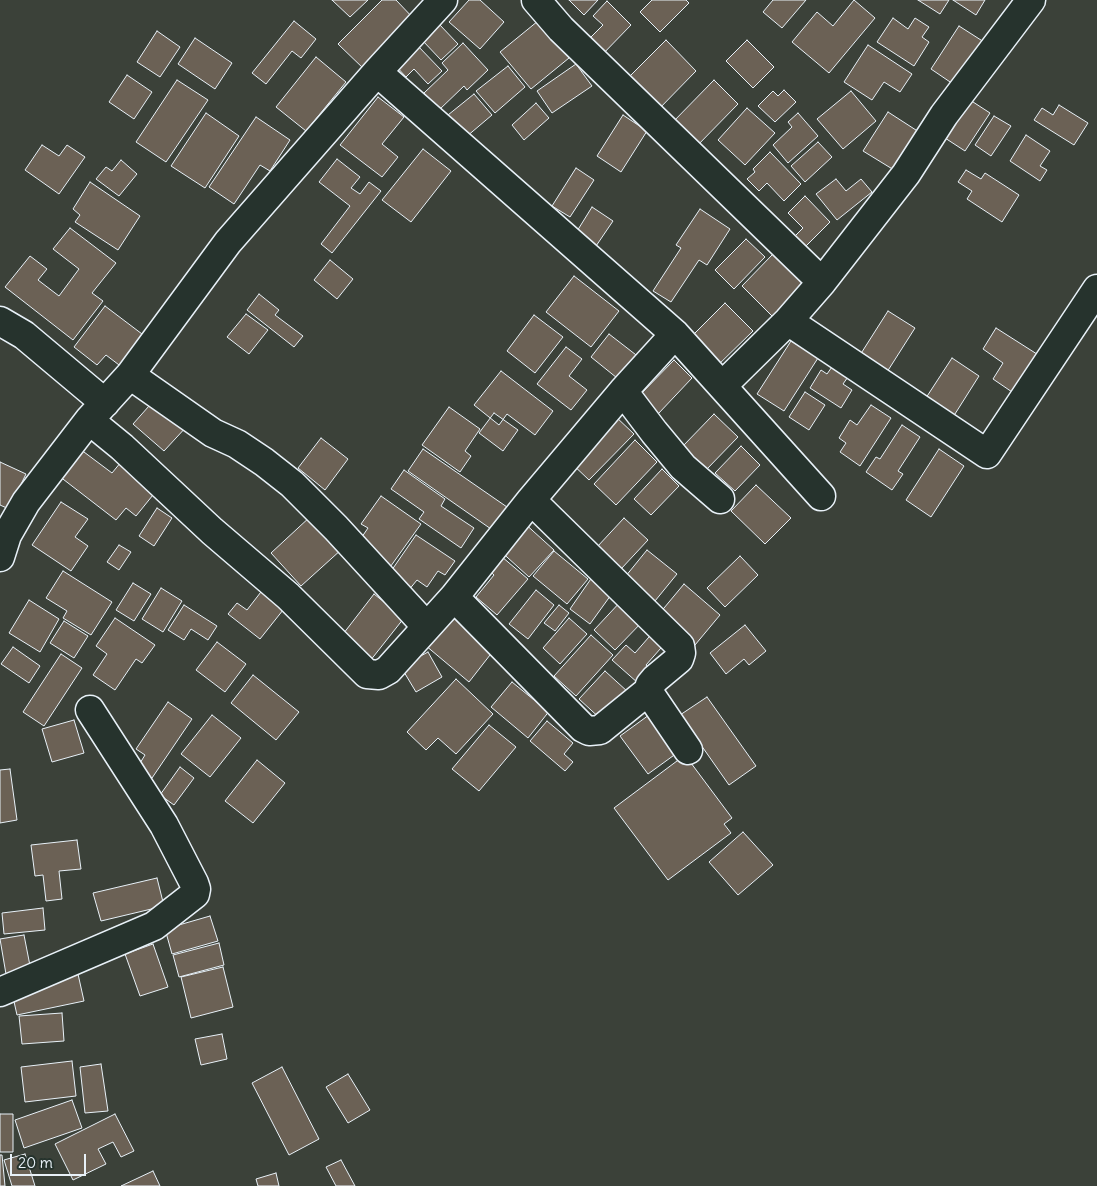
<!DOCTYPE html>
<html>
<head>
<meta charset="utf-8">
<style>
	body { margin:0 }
	#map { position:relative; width:1097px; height:1186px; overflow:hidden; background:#3b4139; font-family:Delius,sans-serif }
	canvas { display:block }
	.scale { position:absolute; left:10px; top:1154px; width:76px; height:22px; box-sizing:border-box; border:2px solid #e8f1f8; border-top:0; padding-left:6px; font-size:15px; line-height:18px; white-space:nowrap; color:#e8f1f8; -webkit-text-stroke:4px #26332d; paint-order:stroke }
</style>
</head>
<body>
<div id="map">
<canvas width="1097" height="1186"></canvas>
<div class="scale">20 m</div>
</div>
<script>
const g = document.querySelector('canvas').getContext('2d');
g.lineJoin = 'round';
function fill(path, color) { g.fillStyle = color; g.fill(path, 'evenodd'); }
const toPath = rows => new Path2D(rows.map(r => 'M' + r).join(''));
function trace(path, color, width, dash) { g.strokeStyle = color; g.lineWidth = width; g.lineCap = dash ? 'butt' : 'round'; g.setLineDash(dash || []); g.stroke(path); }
const building = toPath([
	[332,0,368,0,350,17,332,0],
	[382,0,396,0,415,20,365,70,338,44,382,0],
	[469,0,480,0,504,22,480,49,449,22,469,0],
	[569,0,598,0,584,15,569,0],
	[652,0,686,0,689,3,660,32,640,12,652,0],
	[773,0,806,0,782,28,763,12,773,0],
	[854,0,875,18,829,73,792,42,817,12,833,26,854,0],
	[918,0,949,0,940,14,918,0],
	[953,0,985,0,976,15,953,0],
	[607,1,631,25,598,59,583,45,603,25,593,16,607,1],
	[893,18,908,29,915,18,929,27,922,37,929,42,914,66,877,42,893,18],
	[294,21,316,39,301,58,292,51,266,84,252,73,294,21],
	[538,21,569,58,531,89,500,52,538,21],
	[439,24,458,44,441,60,422,40,439,24],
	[959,26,984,42,956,86,931,69,959,26],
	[157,31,180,47,160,77,137,62,157,31],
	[195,38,232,63,215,89,178,64,195,38],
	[666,40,696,71,655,113,624,82,666,40],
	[747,40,774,67,753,88,726,61,747,40],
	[463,43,488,70,467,90,464,86,439,110,424,93,448,70,442,63,463,43],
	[416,44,442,71,428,84,414,69,406,77,394,64,416,44],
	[868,45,912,74,900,92,884,82,872,100,844,82,868,45],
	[316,57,346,82,306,131,276,107,316,57],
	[576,64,592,86,552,113,537,91,576,64],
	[508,66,525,87,495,113,476,91,508,66],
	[127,75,152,92,134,119,109,102,127,75],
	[177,80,208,100,166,162,136,142,177,80],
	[714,80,738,104,694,149,670,125,714,80],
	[784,90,796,102,775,122,758,106,773,91,778,96,784,90],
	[851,91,876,121,843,149,817,119,851,91],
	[474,94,492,115,466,137,448,115,474,94],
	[378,97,404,117,382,144,398,157,382,177,340,145,378,97],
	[970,100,990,113,965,151,945,138,970,100],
	[536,103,549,118,524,140,512,125,536,103],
	[1059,105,1088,123,1074,145,1034,120,1042,108,1053,115,1059,105],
	[747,108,775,133,745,165,718,140,747,108],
	[888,112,919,132,894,170,863,151,888,112],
	[206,113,239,136,205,188,171,166,206,113],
	[798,113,818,136,788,163,773,145,792,127,788,122,798,113],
	[623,115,647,131,621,172,597,156,623,115],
	[994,116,1011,126,991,156,975,145,994,116],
	[256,117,290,140,270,171,260,165,234,204,209,187,256,117],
	[1026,135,1050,151,1040,166,1047,170,1040,181,1010,161,1026,135],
	[818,142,832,157,805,182,791,166,818,142],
	[42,145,59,156,67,145,85,157,59,194,25,170,42,145],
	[423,149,451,171,411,222,382,200,423,149],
	[770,152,801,184,784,201,767,183,759,191,747,179,755,172,753,169,770,152],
	[337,159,360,177,351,188,360,194,369,182,381,191,332,253,321,244,350,206,319,182,337,159],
	[121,160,137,174,119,196,96,179,106,167,112,171,121,160],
	[576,168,594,180,570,217,552,206,576,168],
	[966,170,981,179,985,173,1019,195,1002,222,967,199,972,191,958,182,966,170],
	[836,179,846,191,861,179,872,192,837,220,816,194,836,179],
	[90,182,140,216,118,250,75,222,80,215,73,209,90,182],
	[805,196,830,222,800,252,790,241,803,228,788,213,805,196],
	[592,207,613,221,594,249,574,236,592,207],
	[700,209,730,229,707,265,699,260,671,302,653,291,681,248,676,245,700,209],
	[70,228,116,263,92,293,103,301,73,340,5,287,30,256,47,269,38,280,59,296,79,269,53,249,70,228],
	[746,239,765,257,734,289,715,270,746,239],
	[773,254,805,286,773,317,742,286,773,254],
	[330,260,353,279,337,299,314,280,330,260],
	[574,276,619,311,591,347,546,312,574,276],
	[259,294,279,310,275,315,303,336,294,347,247,310,259,294],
	[725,303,753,331,714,369,687,341,725,303],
	[105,306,146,337,123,368,106,355,97,365,74,347,105,306],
	[888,311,915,328,887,372,860,355,888,311],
	[246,314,268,330,249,354,227,337,246,314],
	[534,315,563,337,535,373,507,351,534,315],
	[996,328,1040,356,1015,394,993,379,1003,363,983,349,996,328],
	[609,334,640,358,622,382,591,357,609,334],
	[791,341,818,358,784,411,757,394,791,341],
	[566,347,582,359,569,376,587,390,571,410,537,384,566,347],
	[952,358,979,376,948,425,920,407,952,358],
	[674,360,692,378,658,414,639,396,674,360],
	[834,364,850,374,843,384,852,390,841,408,810,388,821,370,827,374,834,364],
	[501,371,553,411,535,435,507,414,499,425,474,405,501,371],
	[805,392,825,405,809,430,789,417,805,392],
	[157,397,188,425,164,451,133,424,157,397],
	[871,405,891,418,860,466,840,452,846,443,839,438,850,420,857,425,871,405],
	[449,407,480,429,465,451,471,456,460,472,422,445,449,407],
	[494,413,518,430,503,451,479,433,494,413],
	[714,414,738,437,706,470,682,447,714,414],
	[614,415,634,434,589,480,569,461,614,415],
	[902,425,920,437,898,471,903,474,892,490,866,472,876,457,880,459,902,425],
	[321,438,348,459,325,490,298,468,321,438],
	[635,440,657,462,616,505,594,484,635,440],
	[741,446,760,465,735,491,715,473,741,446],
	[80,449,112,473,121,462,157,490,136,516,126,508,116,520,59,476,80,449],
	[423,449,507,507,491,529,408,471,423,449],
	[939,449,964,466,931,517,906,500,939,449],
	[0,462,26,474,9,509,0,505,0,462],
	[662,469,679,486,651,515,634,499,662,469],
	[404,470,445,499,441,506,474,528,461,548,419,519,424,512,391,489,404,470],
	[756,485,791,518,765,544,731,511,756,485],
	[381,496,421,524,388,570,355,547,368,528,361,524,381,496],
	[61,502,88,519,75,537,88,546,71,571,32,545,61,502],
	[157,508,172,518,154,546,139,536,157,508],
	[311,516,342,549,301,586,271,553,311,516],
	[624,518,648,540,621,569,597,547,624,518],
	[522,521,554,550,529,577,497,548,522,521],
	[416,535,455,561,445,575,438,571,427,587,417,580,408,591,387,577,416,535],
	[119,545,131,552,119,570,107,562,119,545],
	[647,550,677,574,655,601,625,577,647,550],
	[495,551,528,579,497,615,476,597,494,575,483,565,495,551],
	[554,551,588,579,567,604,533,576,554,551],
	[740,556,758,575,725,607,707,588,740,556],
	[63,571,112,602,91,635,63,618,67,611,46,598,63,571],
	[595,573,616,588,590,624,570,609,595,573],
	[133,583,151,594,134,621,116,610,133,583],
	[684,584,720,615,695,645,659,614,684,584],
	[161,588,182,601,163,632,142,619,161,588],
	[264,588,287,605,260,639,228,614,237,603,247,610,264,588],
	[536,590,554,605,528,639,509,624,536,590],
	[374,594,404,618,370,661,340,638,374,594],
	[623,599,645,619,615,650,594,630,623,599],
	[29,600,59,619,40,652,9,633,29,600],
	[184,605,217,626,208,640,191,629,184,640,168,630,184,605],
	[559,605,569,613,555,631,544,623,559,605],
	[452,610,497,646,469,682,425,645,452,610],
	[115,618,155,645,142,663,136,659,115,690,93,675,107,654,96,646,115,618],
	[569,618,587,634,560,664,543,648,569,618],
	[64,621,88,636,74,658,50,643,64,621],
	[745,625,766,651,749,665,744,659,726,674,710,653,745,625],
	[656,629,668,640,646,665,650,670,638,683,612,660,626,645,635,653,656,629],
	[591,635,613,655,576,696,554,676,591,635],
	[217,642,246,664,225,692,196,670,217,642],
	[13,647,40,666,29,683,1,664,13,647],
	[428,652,442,677,416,692,401,667,428,652],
	[61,654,82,668,44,726,23,712,61,654],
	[605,671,628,692,603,721,579,699,605,671],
	[253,675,299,712,276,740,231,703,253,675],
	[456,679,493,714,456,754,438,738,426,750,407,732,456,679],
	[512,682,539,704,544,697,554,705,528,738,491,707,512,682],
	[707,697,756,766,729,785,680,715,707,697],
	[168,702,192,719,152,778,137,768,145,755,136,749,168,702],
	[212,715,241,738,210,777,181,754,212,715],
	[649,715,677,753,648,774,620,736,649,715],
	[74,720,84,753,52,762,42,729,74,720],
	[547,721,573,743,564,754,573,762,565,771,530,741,547,721],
	[489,725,516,747,479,791,452,769,489,725],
	[685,755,732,818,724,824,731,833,668,880,614,808,685,755],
	[257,760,285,783,253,823,225,801,257,760],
	[180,767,194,778,174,805,160,795,180,767],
	[10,769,17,820,0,823,0,770,10,769],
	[743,832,773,865,738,895,709,862,743,832],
	[77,840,81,869,59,871,62,899,46,901,43,875,35,876,31,845,77,840],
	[157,878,164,906,101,921,93,893,157,878],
	[43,908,45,930,4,934,2,913,43,908],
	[210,916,218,941,172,954,165,929,210,916],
	[24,935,32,976,7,980,0,939,24,935],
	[219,943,224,965,179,977,173,955,219,943],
	[153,944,168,987,140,996,125,954,153,944],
	[223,967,233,1007,191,1018,181,977,223,967],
	[78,974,84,1001,17,1015,11,988,78,974],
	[62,1013,64,1041,22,1044,19,1016,62,1013],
	[222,1034,227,1059,201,1065,195,1039,222,1034],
	[72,1061,76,1096,25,1102,21,1067,72,1061],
	[101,1064,108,1111,85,1113,80,1067,101,1064],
	[282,1067,319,1139,289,1155,252,1083,282,1067],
	[348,1074,370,1110,348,1123,326,1087,348,1074],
	[72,1100,82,1128,24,1148,15,1120,72,1100],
	[0,1114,13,1114,13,1152,0,1152,0,1114],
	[115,1114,134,1151,121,1157,113,1142,98,1149,106,1164,73,1180,55,1144,115,1114],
	[25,1154,35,1186,12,1186,4,1160,25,1154],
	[0,1155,2,1155,5,1186,0,1186,0,1155],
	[341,1160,355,1186,336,1186,326,1167,341,1160],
	[153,1171,160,1186,121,1186,153,1171],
	[276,1173,279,1186,258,1186,256,1179,276,1173]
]);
fill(building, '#6b6155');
trace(building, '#e8f1f8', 1);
const minor = toPath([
	[536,0,561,29,822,282],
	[377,72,675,334,821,496],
	[0,321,24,335,105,403],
	[788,321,987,454,1097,289],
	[130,375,213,433,237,444,264,462,292,484,336,528,427,627],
	[722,386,788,321,822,282,906,174,944,115,1031,0],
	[623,391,654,432,683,467,720,499],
	[89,420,122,447,212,531,288,596,367,674,379,675,388,670,454,597,531,500,623,391,675,334],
	[531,500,680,646,681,653,679,659,655,679,650,685,648,691,688,750],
	[0,557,7,535,26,502,89,420,130,375,228,242,377,72,443,0],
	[454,597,583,728,589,731,600,730,648,691],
	[0,992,154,926,195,894,196,889,194,883,164,825,90,710]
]);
trace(minor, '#e8f1f8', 31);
trace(minor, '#26332d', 28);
</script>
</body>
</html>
